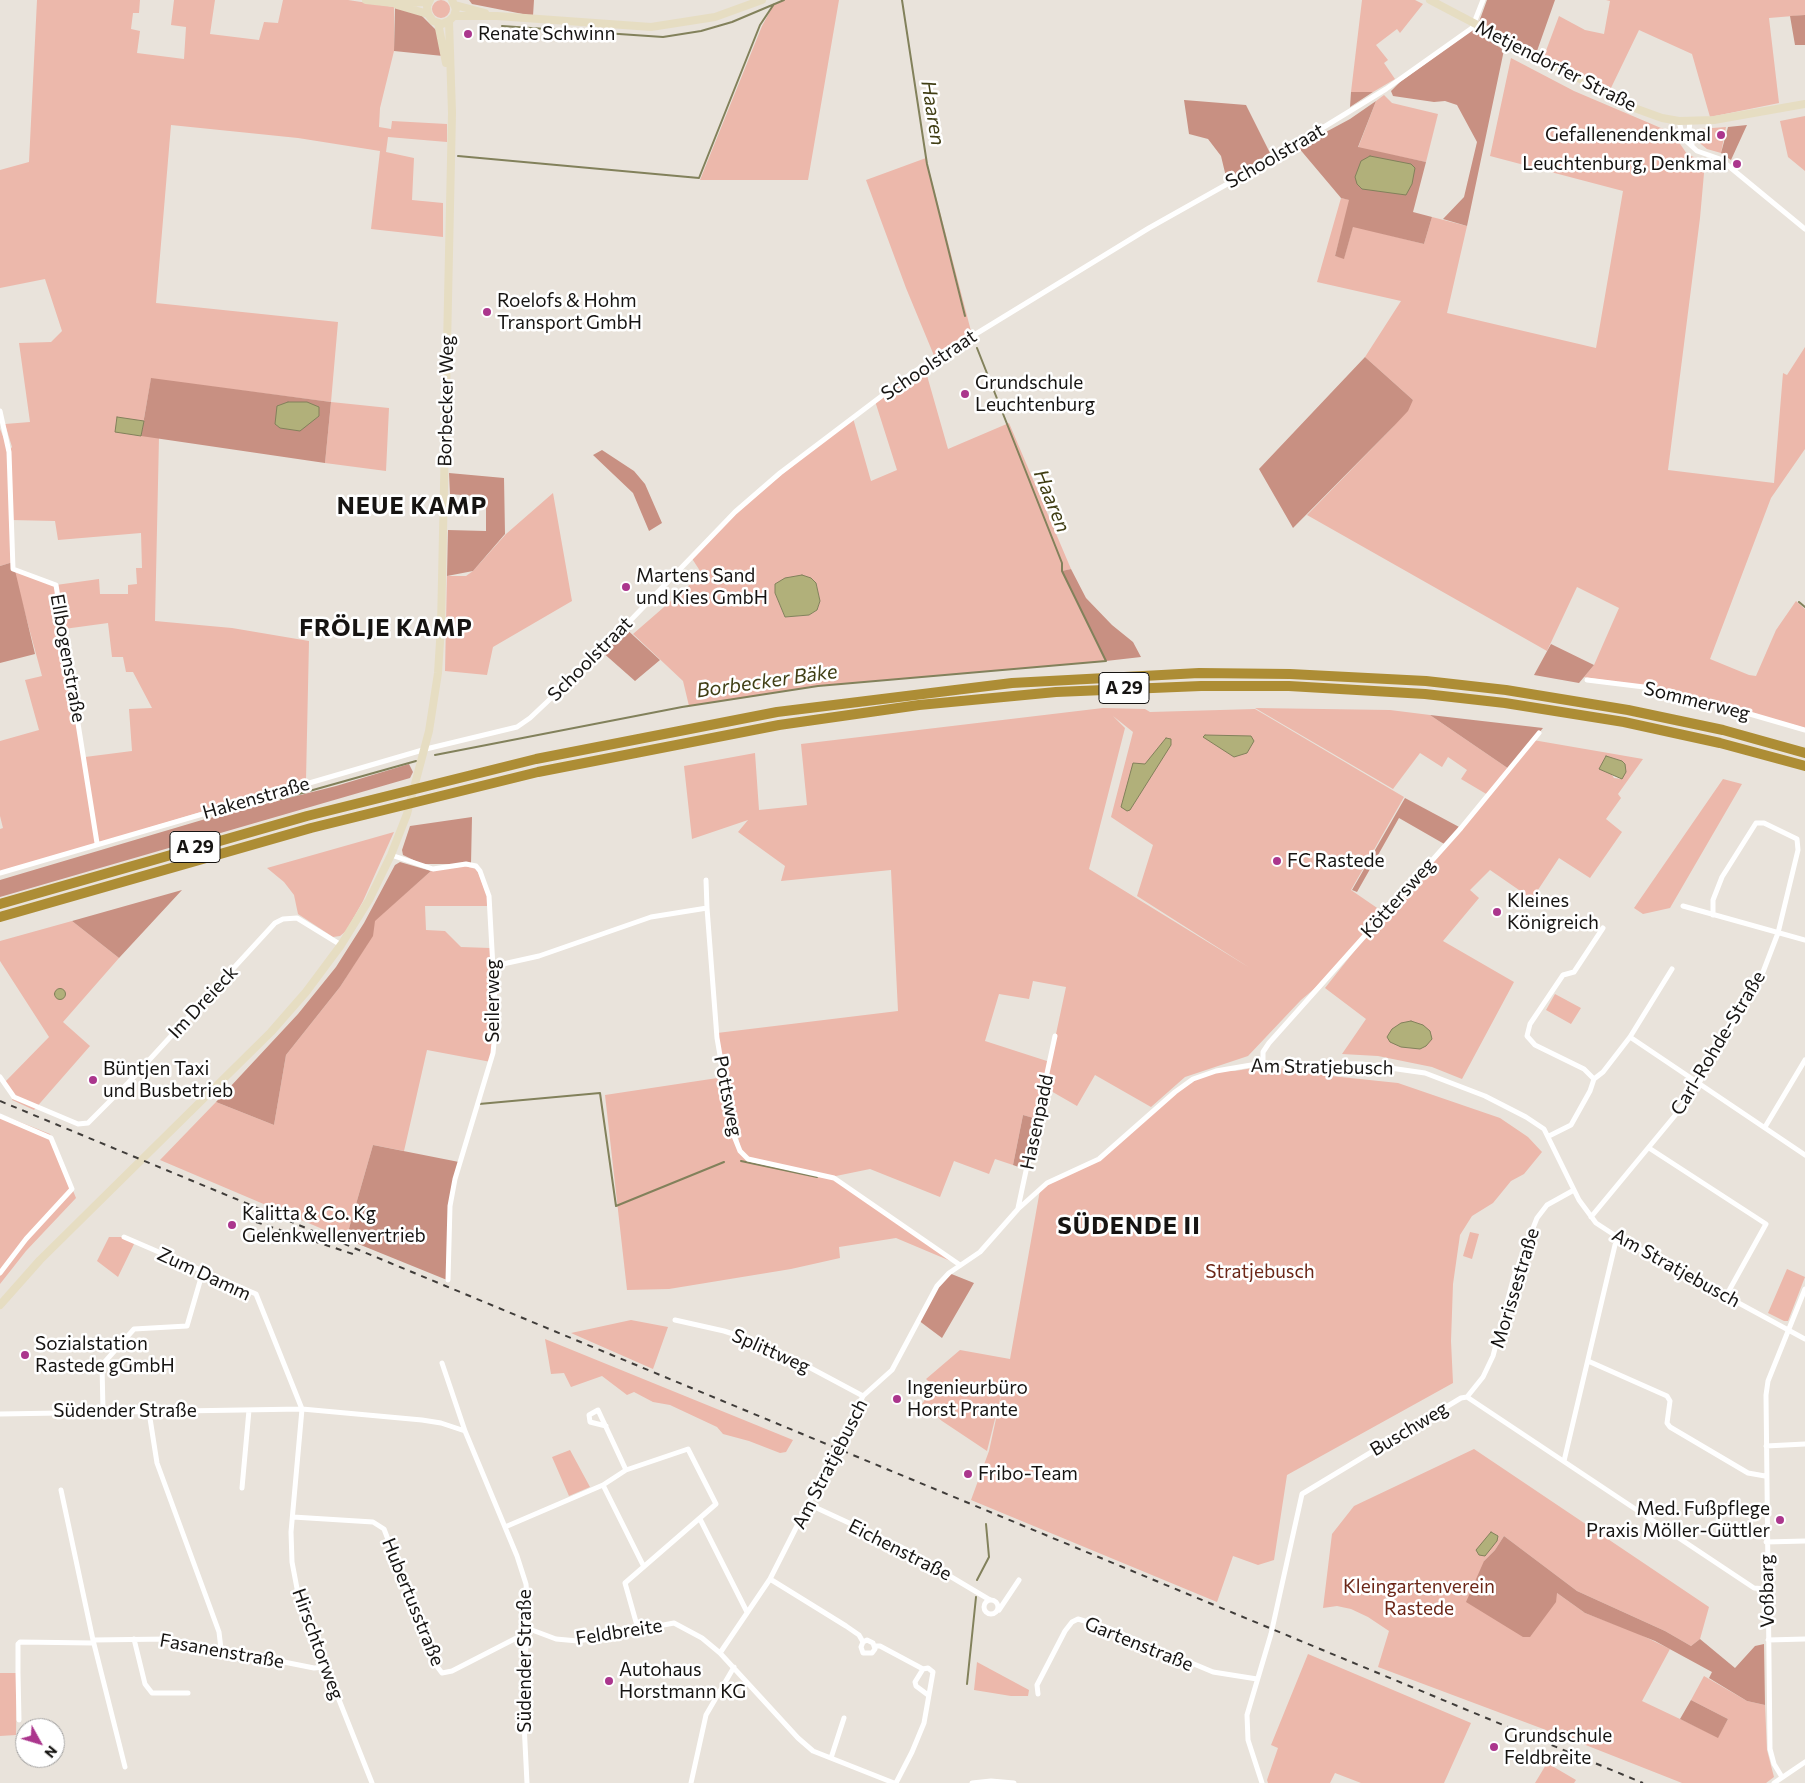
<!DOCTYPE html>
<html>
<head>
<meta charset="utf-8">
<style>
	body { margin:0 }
	#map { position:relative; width:1805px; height:1783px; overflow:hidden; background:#e9e3db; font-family:Commissioner,sans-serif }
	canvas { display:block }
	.north { position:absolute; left:15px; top:1718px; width:50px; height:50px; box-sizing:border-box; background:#fff; border:1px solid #a2a1a0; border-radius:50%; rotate:129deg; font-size:14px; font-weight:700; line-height:20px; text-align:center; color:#161412 }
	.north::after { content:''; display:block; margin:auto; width:18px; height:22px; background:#ab368d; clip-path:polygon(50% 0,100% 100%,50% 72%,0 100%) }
</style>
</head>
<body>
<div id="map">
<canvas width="1805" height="1783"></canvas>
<div class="north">N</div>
</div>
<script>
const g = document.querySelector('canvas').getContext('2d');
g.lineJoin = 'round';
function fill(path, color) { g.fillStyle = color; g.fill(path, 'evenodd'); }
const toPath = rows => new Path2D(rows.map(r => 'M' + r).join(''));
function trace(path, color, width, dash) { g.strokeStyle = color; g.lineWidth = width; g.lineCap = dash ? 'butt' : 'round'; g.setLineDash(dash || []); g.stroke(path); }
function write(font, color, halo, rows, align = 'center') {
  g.font = font + ' Commissioner,sans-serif'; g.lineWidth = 5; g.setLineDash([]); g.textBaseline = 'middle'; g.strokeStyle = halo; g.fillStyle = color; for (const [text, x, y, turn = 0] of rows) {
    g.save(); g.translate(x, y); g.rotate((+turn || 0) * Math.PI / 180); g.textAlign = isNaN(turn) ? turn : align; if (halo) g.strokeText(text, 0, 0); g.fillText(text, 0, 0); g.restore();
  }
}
fill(toPath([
	'432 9a9 9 0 1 1 18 0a9 9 0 1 1-18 0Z',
	[37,0,140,0,139,13,133,13,131,29,140,31,137,53,184,59,186,27,171,25,174,0,215,0,210,34,259,40,264,22,278,23,283,0,348,0,394,7,394,51,380,108,379,127,391,129,392,121,447,124,447,142,388,137,386,152,414,158,412,200,443,203,443,237,371,229,380,151,298,138,171,125,156,303,338,322,331,402,389,408,386,471,325,463,331,402,151,379,141,435,159,437,155,621,232,628,309,641,306,780,0,873,0,829,3,828,0,816,0,741,39,730,25,680,42,676,13,569,56,585,99,579,100,594,128,594,128,585,137,584,136,568,142,568,141,533,58,540,55,521,11,520,13,562,0,566,0,429,9,451,12,447,5,424,30,422,19,343,51,342,62,331,45,279,0,288,0,170,29,162],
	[108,623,112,657,123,657,126,672,133,672,152,708,129,709,132,751,85,757,64,629],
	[784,0,839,0,808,180,700,180,762,26,774,4],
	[1362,0,1415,0,1423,4,1400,33,1397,29,1376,45,1388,60,1384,63,1395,79,1373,92,1351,92],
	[1606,0,1805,0,1805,15,1769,18,1779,103,1710,117,1692,54,1639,30,1610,90,1544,56,1559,16,1585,30,1604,34,1610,1],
	[1511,58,1574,91,1668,131,1676,138,1687,154,1705,162,1700,218,1668,470,1774,483,1783,373,1787,375,1805,347,1805,449,1771,498,1710,659,1749,675,1756,676,1776,630,1796,601,1805,609,1805,728,1697,698,1644,686,1584,677,1594,665,1619,608,1577,587,1547,651,1307,515,1393,427,1413,400,1365,357,1401,301,1317,282,1341,198,1350,200,1335,256,1344,258,1353,226,1424,244,1432,217,1467,226,1447,313,1596,348,1623,191,1490,156],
	[1384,95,1392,103,1438,114,1426,162,1358,148,1376,101],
	[1805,116,1805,171,1788,157,1780,121],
	[1726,127,1721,153,1707,149,1696,140,1695,135,1699,129],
	[926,158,972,335,935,358,906,288,866,180],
	[924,365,948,449,1009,423,1071,569,1063,571,1106,661,818,686,689,706,683,681,633,634,702,574,691,557,735,512,853,418,871,481,897,470,875,401],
	[816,583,820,601,817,610,809,615,785,617,775,593,775,584],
	[553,493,572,601,493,647,487,675,445,671,447,576,466,576,473,571,506,534],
	[1103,708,1145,709,1150,712,1255,709,1404,797,1351,890,1383,912,1361,939,1327,978,1301,1000,1248,1056,1185,1077,1151,1107,1095,1075,1077,1106,1044,1087,1037,1119,1023,1115,1013,1165,995,1159,989,1174,954,1161,940,1197,870,1169,831,1177,960,1265,896,1238,839,1247,840,1258,791,1269,669,1289,627,1290,605,1095,724,1077,734,1136,741,1151,717,1033,898,1011,891,870,781,881,785,866,738,832,748,820,692,839,684,766,755,753,759,810,807,805,801,744],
	[1113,716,1133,732,1111,817,1153,845,1137,896,1250,968,1089,869,1125,728],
	[1033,981,1066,987,1050,1062,985,1041,999,994,1029,999],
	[1255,708,1390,710,1430,715,1509,769,1533,740,1643,759,1618,794,1621,798,1606,819,1622,832,1590,878,1559,858,1532,899,1490,870,1470,890,1479,898,1443,941,1514,982,1462,1079,1432,1067,1378,1056,1342,1054,1366,1019,1325,988,1387,910,1488,795,1461,779,1467,770,1448,757,1442,767,1420,753,1393,789],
	[1607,757,1619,760,1622,779,1614,778,1610,772],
	[1723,779,1742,784,1670,908,1643,914,1634,908],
	[394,832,363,901,346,931,340,936,333,937,298,914,294,895,284,882,267,868],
	[465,866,476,869,478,872,487,896,488,906,425,906,426,930,445,931,461,947,490,948,496,1022,491,1062,427,1050,404,1151,373,1145,346,1239,160,1160,216,1102,274,1125,286,1055,340,987,372,936,374,921,431,871],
	[72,921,119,958,63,1022,90,1046,34,1110,12,1100,14,1096,4,1083,49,1037,0,961,0,941],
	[1555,994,1581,1008,1571,1024,1546,1010],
	[1271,1065,1293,1072,1398,1083,1500,1118,1528,1137,1542,1152,1524,1174,1511,1181,1493,1203,1472,1216,1460,1235,1453,1284,1451,1341,1453,1383,1287,1475,1274,1560,1258,1565,1233,1556,1217,1602,971,1500,989,1451,1003,1387,987,1451,942,1421,922,1404,934,1386,926,1379,960,1350,1010,1359,1040,1190,1047,1183,1099,1159,1193,1079,1216,1071,1235,1071],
	[0,1114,50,1134,76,1198,26,1251,0,1284],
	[1470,1232,1479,1234,1472,1259,1463,1256],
	[109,1237,124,1237,135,1242,118,1277,97,1261],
	[1787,1269,1805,1277,1788,1321,1784,1321,1768,1313],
	[631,1320,668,1327,653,1369,571,1333],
	[545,1339,793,1440,786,1452,780,1453,749,1441,723,1434,717,1427,670,1405,653,1402,634,1392,627,1395,602,1376,571,1387,564,1373,551,1374],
	[1474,1449,1709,1607,1700,1639,1691,1646,1665,1631,1577,1591,1504,1536,1495,1550,1484,1561,1557,1593,1585,1613,1635,1632,1670,1649,1642,1701,1718,1737,1728,1719,1691,1700,1704,1676,1747,1701,1765,1705,1767,1750,1774,1777,1766,1783,1682,1783,1578,1742,1378,1667,1389,1631,1368,1617,1351,1609,1337,1606,1323,1608,1332,1534,1354,1506],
	[570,1450,590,1487,569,1496,552,1457],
	[1308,1654,1471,1723,1444,1783,1361,1783,1335,1773,1330,1783,1268,1783,1267,1780,1278,1748,1271,1745],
	[977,1662,1029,1690,1028,1696,1011,1696,974,1690],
	[0,1673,17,1673,16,1735,0,1736],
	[1547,1763,1576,1780,1574,1783,1535,1783]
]), '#ecb8ab');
fill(toPath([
	[469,0,534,0,533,16,472,4],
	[1487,0,1555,0,1537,51,1479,22],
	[395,7,421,15,436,30,443,56,394,51],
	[1805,15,1805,45,1795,45,1790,16],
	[1472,30,1504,50,1467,226,1443,219,1464,197,1477,142,1457,105,1445,101,1434,102,1393,96,1391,91,1400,82],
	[1351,92,1373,92,1350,107],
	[1184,100,1246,105,1270,153,1227,181,1221,156,1208,139,1189,134],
	[1376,101,1358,147,1426,162,1413,212,1432,217,1424,244,1353,227,1344,259,1335,256,1349,200,1341,198,1298,147,1350,119],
	[1747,125,1731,160,1721,153,1728,127],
	[1365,357,1413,400,1408,411,1393,427,1293,528,1259,469],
	[151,378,331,402,325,463,141,436],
	[602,450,634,471,645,484,662,523,649,531,633,493,593,455],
	[449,473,504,478,505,534,473,571,447,576,448,530,486,531,486,497,450,494],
	[13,562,35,654,0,663,0,566],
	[1071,569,1086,598,1112,625,1133,642,1141,657,1106,661,1062,571],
	[623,626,660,660,635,681,601,651],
	[1551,644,1594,665,1579,683,1534,675],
	[1430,715,1543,728,1509,769],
	[409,764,413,772,410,778,0,897,0,880,202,820,336,786],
	[1405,798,1461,828,1446,845,1399,818,1357,892,1352,890],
	[472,817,471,864,422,864,403,855,402,850,410,826],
	[400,862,431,871,375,921,373,936,340,987,286,1055,274,1125,216,1102,298,1014,336,967,364,923,395,865],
	[182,890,119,958,72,921],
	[1023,1115,1037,1119,1027,1170,1013,1165],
	[373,1145,459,1162,450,1206,447,1280,346,1239],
	[949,1273,974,1283,942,1338,918,1320,933,1290],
	[1504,1536,1577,1591,1665,1631,1691,1646,1700,1639,1735,1668,1755,1646,1764,1644,1765,1705,1747,1701,1709,1678,1712,1672,1655,1641,1585,1613,1557,1593,1556,1602,1530,1637,1523,1637,1466,1602,1484,1561,1495,1550],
	[1691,1700,1728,1719,1718,1738,1680,1719]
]), '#c89082');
const water = toPath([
	[1370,156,1411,164,1415,168,1412,184,1406,195,1362,189,1357,184,1355,177,1361,161,1370,156],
	[288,402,307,402,319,407,319,416,300,431,280,428,275,424,277,406,288,402],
	[117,417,144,421,141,436,115,432,117,417],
	[802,575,811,578,816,583,820,601,817,610,809,615,785,617,775,593,775,584,785,578,802,575],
	[1205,735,1251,736,1254,741,1247,753,1234,757,1203,737,1205,735],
	[1166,738,1171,739,1171,745,1130,810,1127,811,1121,807,1133,763,1145,764,1166,738],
	[1606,756,1622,761,1625,764,1626,772,1622,779,1599,769,1606,756],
	'54.5 994a5.5 5.5 0 1 1 11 0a5.5 5.5 0 1 1-11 0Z',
	[1411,1021,1423,1025,1430,1031,1432,1039,1426,1046,1420,1049,1401,1047,1390,1042,1387,1037,1392,1029,1401,1023,1411,1021],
	[1491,1532,1498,1536,1497,1541,1485,1556,1479,1555,1476,1550,1491,1532]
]);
fill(water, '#b1b07a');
trace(water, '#82815b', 1);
trace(toPath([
	[902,0,927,164,965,316],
	[502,26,663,37,701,31,732,22,784,0],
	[458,156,699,178,760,25,774,4],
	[1799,602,1805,607],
	[435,755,682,707,818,686,1106,661,1062,571,1062,563,977,348],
	[281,799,416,761],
	[479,1104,600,1093,616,1206,724,1162],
	[741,1161,817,1177],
	[977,1580,989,1557,986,1524],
	[967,1684,976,1597]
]), '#82815b', 2);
trace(toPath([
	[1679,121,1683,138,1697,151,1720,159,1805,229],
	[1690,121,1689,131,1692,145],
	[0,411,9,452,13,569,56,585,97,843],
	[1587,680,1644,687,1736,710,1805,730],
	[391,855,433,869,466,864,476,866,480,871,489,896,496,1022,493,1053,455,1179,450,1206,448,1280],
	[0,873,426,749,517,727,530,718,601,651,735,512,780,473,912,373,1149,228,1270,160,1386,89,1472,28,1483,0],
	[1683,906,1805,940],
	[707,908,717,1038,734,1136,740,1151,748,1159,834,1178,960,1265],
	[494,966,539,956,651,917,707,908,706,880],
	[1630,1037,1805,1155],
	[1263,1063,1263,1052,1269,1043,1461,828,1539,733],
	[0,1077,14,1097,78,1124,88,1123,128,1083,275,923,283,919,297,918,341,945],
	[1594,1079,1603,1072,1630,1037,1672,969],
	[0,1116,51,1138,72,1189,26,1239,0,1273],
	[1765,1127,1805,1060],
	[1549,1136,1571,1125,1590,1091,1594,1079,1584,1069,1535,1045,1527,1036,1530,1024,1563,975,1574,972,1603,928],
	[1649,1148,1766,1224,1726,1296],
	[1018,1208,1055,1036],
	[1591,1217,1682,1107,1699,1083,1763,972,1778,933,1798,850,1797,839,1764,823,1756,823,1722,877,1713,900,1713,915],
	[124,1237,256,1294,302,1409,291,1532,292,1562,299,1599,372,1783],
	[675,1320,724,1331,749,1339,805,1365,863,1396],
	[1588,1361,1667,1396,1670,1401,1667,1423,1670,1427,1748,1473,1765,1476],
	[442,1363,465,1431],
	[1467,1397,1483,1377,1493,1356,1514,1276,1537,1218,1547,1205,1574,1190],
	[103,1411,102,1365,134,1329,187,1326,203,1271],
	[149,1412,157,1463,219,1632,221,1649],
	[0,1414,302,1409,422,1420,441,1423,465,1431,517,1556,526,1584,528,1607,523,1703,527,1783],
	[606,1426,590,1422,589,1415,598,1410,626,1470],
	[1766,1446,1805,1444],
	[1564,1461,1615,1245,1619,1238],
	[603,1485,626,1470,688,1449,716,1504,625,1583,638,1629],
	[242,1488,249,1410],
	[61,1490,93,1640,168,1639,314,1668,325,1667],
	[808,1504,901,1547,990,1600],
	[293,1517,373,1522,384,1529,436,1665,442,1673,452,1671,532,1630,556,1639,578,1641,674,1623,702,1638,720,1653,798,1738,813,1751,894,1783],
	[700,1519,747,1612],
	[505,1527,603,1485,643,1565],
	[1766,1542,1805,1541],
	[770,1579,846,1626,859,1635,863,1642,861,1647,863,1653,872,1653,875,1649,873,1643,867,1640,863,1642],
	'984 1607a7 7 0 1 1 14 0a7 7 0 1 1-14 0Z',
	[999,1610,1019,1580],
	[134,1639,145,1684,152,1693,188,1693],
	[93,1640,125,1767],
	[1768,1640,1805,1639],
	[875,1646,880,1646,923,1669],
	[720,1653,770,1579,863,1396,892,1370,937,1286,949,1273,980,1252,1018,1209,1047,1183,1099,1159,1175,1092,1193,1079,1216,1071,1263,1063,1362,1064,1425,1073,1485,1096,1526,1117,1544,1129,1579,1200,1596,1223,1619,1238,1805,1339],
	[1038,1694,1037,1685,1065,1631,1072,1622,1078,1619,1108,1628,1213,1672,1257,1679],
	[19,1720,18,1673,18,1644,20,1642,93,1643],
	[831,1758,844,1718],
	[1782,1777,1774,1764,1770,1749,1766,1395,1768,1381,1805,1289],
	[691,1783,706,1715,734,1667],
	[896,1783,912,1752,924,1723,933,1672,928,1668,923,1669,915,1682,916,1686,928,1695],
	[972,1783,991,1781,1014,1783],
	[1262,1783,1248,1740,1247,1715,1271,1634,1302,1494,1461,1398,1467,1397,1754,1588,1767,1589],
	[1774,1783,1805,1762]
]), '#fff', 5);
trace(toPath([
	[366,0,393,3,429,2],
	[430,0,427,6,428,14,433,21,442,24,449,21,454,16,456,9,452,0],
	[1430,0,1637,109,1662,118,1679,121,1714,120,1805,104],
	[397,5,428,14],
	[455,5,485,13],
	[454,16,497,16,651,27,715,17,762,0],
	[438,23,446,63],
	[0,1305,40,1260,271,1032,306,992,341,945,369,900,391,855,407,814,429,731,438,673,441,626,452,113,449,21]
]), '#e6ddc2', 8);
trace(toPath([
	[0,904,307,816,536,759,777,712,1012,683,1199,673,1290,674,1426,681,1506,690,1628,710,1723,730,1805,753],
	[0,917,311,828,538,772,779,725,919,705,1056,692,1201,686,1289,686,1425,694,1505,703,1624,722,1720,743,1805,766]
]), '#ad8d35', 10);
trace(toPath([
	[0,1101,1643,1783],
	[256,1222,353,1254]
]), '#403d3a', 2, [6, 6]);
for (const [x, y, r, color] of [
	[468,34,5,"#ab368d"],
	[1721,135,5,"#ab368d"],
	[1737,164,5,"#ab368d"],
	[487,312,5,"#ab368d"],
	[965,394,5,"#ab368d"],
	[626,587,5,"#ab368d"],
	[1277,861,5,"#ab368d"],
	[1497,912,5,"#ab368d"],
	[93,1080,5,"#ab368d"],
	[232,1225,5,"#ab368d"],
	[25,1355,5,"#ab368d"],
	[897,1399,5,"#ab368d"],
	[968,1474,5,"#ab368d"],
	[1780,1520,5,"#ab368d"],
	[609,1681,5,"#ab368d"],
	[1494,1747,5,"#ab368d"]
]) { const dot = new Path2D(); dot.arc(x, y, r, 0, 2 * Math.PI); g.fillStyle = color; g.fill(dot); trace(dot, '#fff', 2); }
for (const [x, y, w] of [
	[1124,688,50],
	[195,847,50]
]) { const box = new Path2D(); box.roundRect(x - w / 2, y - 15.5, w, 31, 4); g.fillStyle = '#fff'; g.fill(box); trace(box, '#161412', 1); }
write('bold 18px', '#161412', null, [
	["A 29",1124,688],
	["A 29",195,847]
]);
write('19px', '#161412', '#fff', [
	["Renate Schwinn",478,34],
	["Gefallenendenkmal",1711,135,"right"],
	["Leuchtenburg, Denkmal",1727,164,"right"],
	["Roelofs & Hohm",497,301],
	["Transport GmbH",497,323],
	["Grundschule",975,383],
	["Leuchtenburg",975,405],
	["Martens Sand",636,576],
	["und Kies GmbH",636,598],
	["FC Rastede",1287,861],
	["Kleines",1507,901],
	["Königreich",1507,923],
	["Büntjen Taxi",103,1069],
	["und Busbetrieb",103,1091],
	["Kalitta & Co. Kg",242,1214],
	["Gelenkwellenvertrieb",242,1236],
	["Sozialstation",35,1344],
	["Rastede gGmbH",35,1366],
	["Ingenieurbüro",907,1388],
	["Horst Prante",907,1410],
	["Fribo-Team",978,1474],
	["Med. Fußpflege",1770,1509,"right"],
	["Praxis Möller-Güttler",1770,1531,"right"],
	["Autohaus",619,1670],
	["Horstmann KG",619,1692],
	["Grundschule",1504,1736],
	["Feldbreite",1504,1758]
], 'left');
write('19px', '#161412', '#fff', [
	["Metjendorfer Straße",1556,66,27],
	["Schoolstraat",1275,156,-30],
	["Schoolstraat",929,365,-34],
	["Borbecker Weg",446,401,-89],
	["Ellbogenstraße",68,658,80],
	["Schoolstraat",590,659,-45],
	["Sommerweg",1697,701,14],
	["Hakenstraße",256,798,-16],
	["Köttersweg",1398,898,-48],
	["Seilerweg",493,1001,-90],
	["Im Dreieck",203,1002,-47],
	["Carl-Rohde-Straße",1718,1043,-59],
	["Am Stratjebusch",1322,1067,1],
	["Pottsweg",728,1096,79],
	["Hasenpadd",1037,1122,-78],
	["Am Stratjebusch",1676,1268,29],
	["Zum Damm",204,1274,25],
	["Morissestraße",1515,1288,-73],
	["Splittweg",771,1351,24],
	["Südender Straße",125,1411],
	["Buschweg",1409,1429,-31],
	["Am Stratjebusch",830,1464,-63],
	["Eichenstraße",900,1550,27],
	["Voßbarg",1767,1591,-91],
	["Hubertusstraße",413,1602,68],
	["Feldbreite",619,1632,-9],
	["Hirschtorweg",318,1644,70],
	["Gartenstraße",1139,1644,22],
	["Fasanenstraße",222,1651,10],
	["Südender Straße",525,1661,-90]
]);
write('19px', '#6c2718', '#fff', [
	["Stratjebusch",1260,1272],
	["Kleingartenverein",1419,1587],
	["Rastede",1419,1609]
]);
write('italic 20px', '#403e14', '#fff', [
	["Haaren",933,113,81],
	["Haaren",1052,501,68],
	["Borbecker Bäke",767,681,-8]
]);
g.letterSpacing = '1px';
write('bold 24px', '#161412', '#fff', [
	["NEUE KAMP",412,506],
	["FRÖLJE KAMP",386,628],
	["SÜDENDE II",1129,1226]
]);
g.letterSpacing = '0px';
</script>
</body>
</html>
